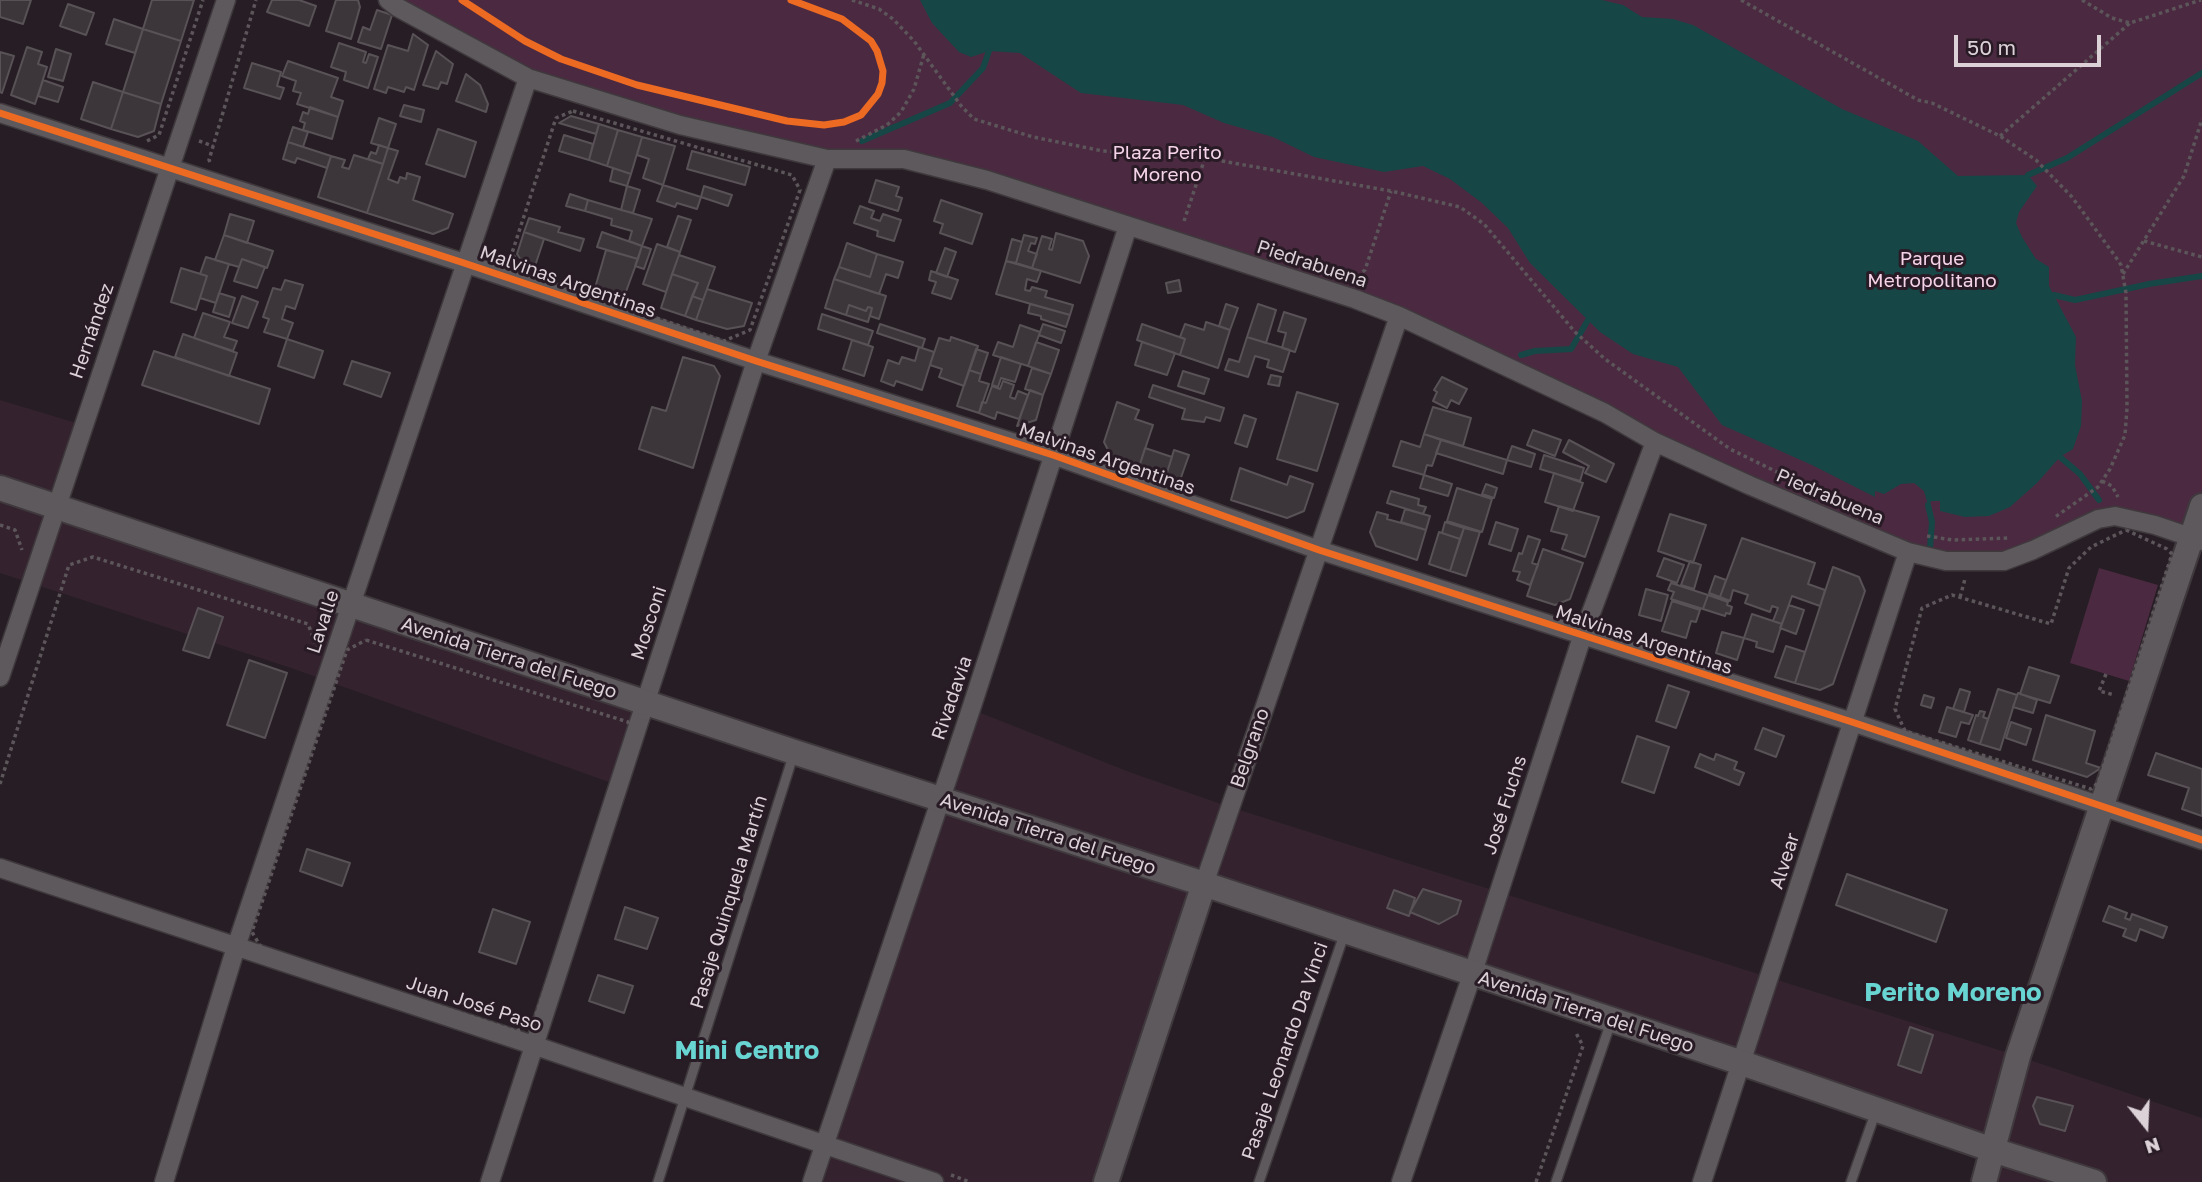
<!DOCTYPE html>
<html>
<head>
<meta charset="utf-8">
<style>
	body { margin:0 }
	#map { position:relative; width:2202px; height:1182px; overflow:hidden; background:#261e24; font-family:"Golos Text",sans-serif }
	canvas { display:block }
	.north { position:absolute; left:2111px; top:1091px; width:70px; height:70px; -webkit-text-stroke:5px #291b25; paint-order:stroke; rotate:162deg; font-size:19px; font-weight:700; line-height:28px; text-align:center; color:#dbd1d7 }
	.north::after { content:''; display:block; margin:auto; width:24px; height:32px; background:#dbd1d7; clip-path:polygon(50% 0,100% 100%,50% 72%,0 100%) }
	.scale { position:absolute; left:1954px; top:35px; width:147px; height:32px; box-sizing:border-box; border:4px solid #dbd1d7; border-top:0; padding-left:9px; font-size:21px; line-height:24px; white-space:nowrap; color:#dbd1d7; -webkit-text-stroke:5px #291b25; paint-order:stroke }
</style>
</head>
<body>
<div id="map">
<canvas width="2202" height="1182"></canvas>
<div class="north">N</div>
<div class="scale">50 m</div>
</div>
<script>
const g = document.querySelector('canvas').getContext('2d');
g.lineJoin = 'round';
function fill(path, color) { g.fillStyle = color; g.fill(path, 'evenodd'); }
const toPath = rows => new Path2D(rows.map(r => 'M' + r).join(''));
function trace(path, color, width, dash) { g.strokeStyle = color; g.lineWidth = width; g.lineCap = dash ? 'butt' : 'round'; g.setLineDash(dash || []); g.stroke(path); }
function write(font, color, halo, rows, align = 'center') {
  g.font = font + ' "Golos Text",sans-serif'; g.lineWidth = 6; g.setLineDash([]); g.textBaseline = 'middle'; g.strokeStyle = halo; g.fillStyle = color; for (const [text, x, y, turn = 0] of rows) {
    g.save(); g.translate(x, y); g.rotate((+turn || 0) * Math.PI / 180); g.textAlign = isNaN(turn) ? turn : align; if (halo) g.strokeText(text, 0, 0); g.fillText(text, 0, 0); g.restore();
  }
}
fill(toPath([
	[0,400,83,425,56,506,645,702,617,785,291,668,0,573],
	[971,709,1132,773,1230,807,2018,1056,2202,1118,2202,1182,1984,1182,1993,1150,1204,885,1106,1182,812,1182]
]), '#34222e');
fill(toPath([
	[388,0,2202,0,2202,506,2192,537,2115,516,2004,561,1908,552,1399,316,904,159,827,159,528,78],
	[2099,568,2158,585,2129,681,2070,663]
]), '#4b2a41');
fill(toPath([
	[920,0,1602,0,1623,5,1642,17,1673,19,1693,25,1842,109,1918,141,1958,176,2028,175,2037,186,2019,212,2016,223,2022,237,2036,259,2049,267,2049,286,2076,337,2075,365,2082,401,2081,426,2073,449,2060,457,2037,483,2010,507,1989,516,1965,517,1940,511,1940,501,1932,501,1928,505,1924,491,1914,483,1901,484,1884,494,1875,491,1875,497,1812,465,1722,425,1678,367,1633,354,1600,332,1530,263,1508,228,1482,203,1450,179,1423,166,1384,172,1314,157,1273,137,1224,123,1183,105,1081,93,1020,53,989,51,971,57,959,52,932,23]
]), '#174647');
trace(toPath([
	[862,141,950,103,983,68,989,51],
	[2028,175,2067,158,2202,73],
	[2054,295,2075,300,2149,284,2202,276],
	[1521,355,1535,351,1571,349,1588,320],
	[2060,457,2080,474,2099,500],
	[1928,505,1932,522,1930,548]
]), '#174647', 6);
const building = toPath([
	[0,0,31,0,23,24,0,17,0,0],
	[152,0,194,0,181,41,143,29,152,0],
	[272,0,299,0,316,6,309,26,267,12,272,0],
	[336,0,358,0,360,7,351,39,326,31,336,0],
	[68,4,94,13,86,35,60,26,68,4],
	[377,10,392,15,381,49,358,42,363,27,370,30,377,10],
	[114,19,143,29,135,53,106,44,114,19],
	[143,29,181,41,161,104,123,92,143,29],
	[413,34,428,45,414,90,406,87,404,92,388,87,386,93,374,89,388,45,408,51,413,34],
	[339,43,366,52,363,62,366,63,369,54,378,57,368,88,344,80,346,72,331,67,339,43],
	[27,47,42,52,38,64,47,67,35,104,11,95,27,47],
	[56,49,71,54,63,81,48,77,56,49],
	[436,51,453,64,447,84,441,82,438,89,423,85,436,51],
	[0,52,14,56,2,93,0,92,0,52],
	[288,61,338,78,331,97,343,101,338,117,297,104,301,93,293,91,296,81,282,76,288,61],
	[252,63,281,72,277,86,284,88,280,99,244,88,252,63],
	[466,74,480,85,488,104,486,112,456,101,466,74],
	[43,80,63,87,58,102,38,96,43,80],
	[93,82,123,92,111,129,81,119,93,82],
	[123,92,161,104,154,131,138,137,111,129,123,92],
	[404,105,424,110,421,122,400,116,404,105],
	[310,107,338,117,332,139,303,130,305,123,300,121,303,112,308,114,310,107],
	[571,116,599,124,596,134,559,123,571,116],
	[379,118,396,124,388,148,371,143,379,118],
	[599,124,618,130,607,166,589,160,599,124],
	[293,127,308,132,303,147,288,142,293,127],
	[438,129,476,142,465,177,426,164,438,129],
	[618,130,642,137,631,174,607,166,618,130],
	[564,135,593,144,589,160,559,151,564,135],
	[642,137,675,146,663,185,643,178,649,159,637,155,642,137],
	[288,142,331,156,327,168,297,158,295,163,283,159,288,142],
	[379,145,388,148,383,164,368,159,371,152,376,154,379,145],
	[388,148,398,151,388,179,398,183,400,177,406,179,407,173,420,177,413,200,453,214,448,228,433,234,367,213,388,148],
	[692,151,750,167,745,185,687,169,692,151],
	[354,155,383,164,367,213,318,197,331,156,345,160,342,167,349,169,354,155],
	[613,168,631,174,627,186,610,181,613,168],
	[876,180,899,187,896,196,902,198,898,211,869,202,876,180],
	[663,185,701,197,697,209,677,203,675,207,657,201,663,185],
	[627,186,640,190,633,213,621,210,627,186],
	[704,186,732,195,728,206,701,197,704,186],
	[570,194,588,200,585,211,566,206,570,194],
	[588,200,652,219,642,246,629,241,632,231,611,225,612,219,585,211,588,200],
	[941,200,982,214,972,244,940,233,943,224,934,221,941,200],
	[860,206,874,211,871,218,880,221,883,214,901,220,894,241,877,236,878,231,854,223,860,206],
	[230,214,254,221,247,243,224,235,230,214],
	[678,216,691,220,680,252,667,247,678,216],
	[529,218,560,227,558,232,584,239,580,251,524,232,529,218],
	[524,232,544,239,534,269,526,267,517,254,524,232],
	[602,232,642,246,638,259,597,247,602,232],
	[1056,233,1083,241,1089,256,1080,283,1032,268,1042,236,1052,239,1049,249,1052,250,1056,233],
	[224,235,273,251,267,268,242,259,239,267,215,260,224,235],
	[1024,235,1037,238,1035,244,1031,243,1028,251,1037,254,1032,268,1016,263,1024,235],
	[1012,239,1022,242,1016,263,1006,261,1012,239],
	[847,243,877,254,870,277,839,267,847,243],
	[657,244,680,252,666,292,643,284,657,244],
	[642,246,651,249,644,269,635,266,642,246],
	[945,248,956,252,947,277,936,273,945,248],
	[606,250,638,259,624,297,595,288,606,250],
	[877,254,903,262,898,278,886,274,879,294,834,279,839,267,870,277,877,254],
	[679,255,715,267,703,300,692,296,698,283,672,274,679,255],
	[206,257,229,264,216,303,200,298,207,276,200,274,206,257],
	[242,259,265,267,257,288,234,281,242,259],
	[1006,261,1041,271,1037,282,1027,279,1025,290,1030,291,1032,287,1047,291,1045,297,1073,305,1070,315,996,294,1006,261],
	[181,268,207,276,196,310,171,302,181,268],
	[931,271,958,280,951,299,932,293,936,282,929,280,931,271],
	[672,274,698,283,685,316,661,308,672,274],
	[834,279,886,296,879,319,870,316,872,308,868,307,866,311,849,305,846,315,825,308,834,279],
	[285,280,303,285,295,309,286,306,282,319,293,323,287,339,264,332,269,319,263,317,273,288,281,290,285,280],
	[1179,280,1181,291,1168,293,1166,283,1179,280],
	[707,289,752,303,744,326,727,329,696,320,707,289],
	[219,293,235,298,229,317,213,312,219,293],
	[242,296,258,302,248,328,232,323,242,296],
	[692,296,703,300,696,320,685,316,692,296],
	[1030,304,1070,315,1066,327,1041,319,1041,316,1028,313,1030,304],
	[1226,304,1238,308,1230,330,1219,326,1226,304],
	[1258,304,1276,310,1266,343,1247,337,1258,304],
	[849,305,866,311,868,307,872,308,868,322,846,315,849,305],
	[1284,312,1306,319,1295,352,1282,348,1286,333,1278,331,1284,312],
	[203,313,230,322,224,337,237,341,233,351,194,338,203,313],
	[822,314,873,331,868,345,818,329,822,314],
	[1206,322,1230,330,1218,368,1180,355,1185,339,1180,337,1185,324,1204,330,1206,322],
	[880,324,925,339,922,348,877,333,880,324],
	[1043,324,1065,331,1061,343,1039,335,1043,324],
	[1142,324,1185,339,1180,355,1137,340,1142,324],
	[1020,325,1040,332,1028,366,993,355,998,342,1013,347,1020,325],
	[183,334,237,353,229,376,175,357,183,334],
	[951,337,978,346,964,386,939,377,942,369,930,365,939,338,950,341,951,337],
	[1247,337,1290,350,1283,372,1267,367,1269,360,1255,356,1248,377,1225,370,1229,359,1239,362,1247,337],
	[287,339,323,351,314,378,278,366,287,339],
	[852,340,873,347,864,376,843,369,852,340],
	[1036,342,1059,350,1051,374,1028,366,1036,342],
	[1142,342,1175,353,1167,375,1135,365,1142,342],
	[919,347,934,352,922,390,896,381,894,386,881,381,888,360,899,364,902,357,915,361,919,347],
	[976,349,988,353,981,374,969,370,976,349],
	[154,351,270,389,259,424,142,385,154,351],
	[683,357,714,366,720,376,693,468,639,449,652,407,666,411,683,357],
	[1001,357,1021,364,1015,382,1001,378,998,387,992,385,1001,357],
	[352,361,390,373,381,397,344,384,352,361],
	[1032,368,1051,374,1043,395,1025,389,1032,368],
	[969,370,981,374,979,381,989,384,979,413,957,406,969,370],
	[1183,371,1209,379,1204,394,1178,386,1183,371],
	[1271,375,1281,377,1279,386,1268,384,1271,375],
	[1442,377,1467,389,1459,404,1451,400,1447,408,1433,401,1437,392,1434,390,1442,377],
	[1003,381,1014,385,1010,397,1015,399,1018,391,1028,395,1019,419,997,412,995,419,979,413,982,402,986,403,992,386,1000,389,1003,381],
	[1153,385,1224,408,1220,421,1206,417,1204,422,1182,419,1185,409,1149,397,1153,385],
	[1030,390,1043,395,1036,420,1017,426,1030,390],
	[1297,392,1338,404,1317,471,1277,459,1297,392],
	[1117,402,1139,410,1135,419,1153,425,1138,470,1114,462,1104,442,1117,402],
	[1433,407,1471,418,1463,446,1424,434,1433,407],
	[1244,415,1256,419,1247,447,1235,443,1244,415],
	[1533,430,1561,440,1555,456,1527,445,1533,430],
	[1424,434,1441,440,1432,466,1427,465,1424,475,1393,466,1401,441,1420,447,1424,434],
	[1441,440,1507,460,1503,474,1436,453,1441,440],
	[1569,440,1614,464,1606,482,1585,473,1589,466,1563,452,1569,440],
	[1512,446,1535,454,1531,467,1507,460,1512,446],
	[1145,448,1172,457,1165,479,1138,470,1145,448],
	[1174,450,1189,455,1179,483,1165,479,1174,450],
	[1544,455,1584,468,1580,481,1540,469,1544,455],
	[1240,468,1287,485,1290,476,1313,484,1304,511,1287,518,1231,500,1240,468],
	[1554,473,1583,483,1573,511,1545,502,1554,473],
	[1424,475,1452,484,1448,496,1420,488,1424,475],
	[1486,484,1497,488,1494,498,1482,494,1486,484],
	[1457,488,1492,499,1482,532,1447,521,1457,488],
	[1391,491,1419,499,1418,505,1426,507,1423,514,1387,503,1391,491],
	[1559,506,1599,517,1585,557,1562,549,1567,535,1551,531,1559,506],
	[1405,509,1430,516,1426,530,1401,522,1405,509],
	[1377,512,1388,515,1387,519,1426,530,1417,560,1376,546,1370,532,1377,512],
	[1670,514,1706,525,1693,563,1658,551,1670,514],
	[1445,522,1464,528,1460,539,1442,533,1445,522],
	[1496,522,1518,529,1511,551,1489,544,1496,522],
	[1464,528,1480,532,1466,576,1450,571,1464,528],
	[1439,532,1460,539,1450,571,1429,564,1439,532],
	[1528,536,1540,540,1532,563,1538,565,1530,585,1517,580,1520,572,1513,571,1519,553,1522,554,1528,536],
	[1742,538,1815,563,1808,584,1825,590,1820,606,1792,596,1782,624,1773,621,1778,608,1772,606,1770,612,1745,603,1748,595,1733,590,1730,601,1720,597,1742,538],
	[1543,549,1583,563,1570,599,1555,605,1527,596,1543,549],
	[1664,558,1684,565,1677,583,1657,576,1664,558],
	[1690,561,1701,565,1694,589,1681,585,1690,561],
	[1833,567,1859,577,1865,591,1833,684,1820,690,1795,683,1833,567],
	[1715,576,1726,580,1720,597,1709,593,1715,576],
	[1671,583,1708,595,1703,609,1671,599,1674,592,1668,590,1671,583],
	[1646,589,1668,595,1661,621,1639,615,1646,589],
	[1708,595,1728,602,1727,605,1732,607,1730,614,1726,613,1725,616,1703,609,1708,595],
	[1672,601,1700,610,1696,622,1691,621,1686,638,1662,631,1672,601],
	[1789,605,1804,610,1796,634,1780,628,1789,605],
	[198,608,223,617,209,658,183,650,198,608],
	[1752,614,1782,624,1773,652,1756,647,1757,642,1744,638,1752,614],
	[1722,632,1744,638,1737,660,1716,653,1722,632],
	[1786,646,1805,652,1795,683,1775,677,1786,646],
	[249,660,287,673,265,738,227,725,249,660],
	[2029,667,2059,676,2050,703,2020,694,2029,667],
	[1668,685,1689,692,1676,728,1656,721,1668,685],
	[1960,689,1970,692,1964,712,1953,709,1960,689],
	[1998,689,2017,695,2000,750,1980,744,1998,689],
	[2018,693,2037,700,2033,713,2013,707,2018,693],
	[1924,695,1934,698,1931,708,1921,705,1924,695],
	[1947,707,1973,715,1969,724,1961,722,1956,737,1939,732,1947,707],
	[1980,711,1985,712,1983,717,1988,719,1980,744,1968,740,1976,715,1978,716,1980,711],
	[2046,715,2095,731,2086,763,2101,768,2087,777,2033,760,2046,715],
	[2011,722,2031,729,2026,745,2006,738,2011,722],
	[1763,728,1784,736,1776,757,1755,749,1763,728],
	[1637,736,1669,747,1654,793,1622,782,1637,736],
	[2156,753,2202,769,2202,816,2182,809,2189,788,2148,775,2156,753],
	[1700,754,1714,760,1716,754,1737,762,1734,769,1744,773,1739,785,1695,767,1700,754],
	[307,849,350,863,342,886,300,871,307,849],
	[1847,874,1947,910,1936,942,1836,905,1847,874],
	[1423,889,1461,901,1457,914,1439,924,1410,912,1423,889],
	[1394,890,1415,898,1409,916,1387,908,1394,890],
	[2109,906,2127,913,2125,918,2130,920,2132,914,2167,927,2163,938,2140,929,2136,941,2123,936,2126,929,2103,921,2109,906],
	[625,907,658,918,647,949,615,939,625,907],
	[493,909,530,922,516,964,479,952,493,909],
	[598,975,633,986,624,1013,589,1001,598,975],
	[1910,1027,1933,1035,1921,1073,1898,1065,1910,1027],
	[2037,1097,2073,1106,2065,1131,2040,1124,2033,1106,2037,1097]
]);
fill(building, '#3c353a');
trace(building, '#585256', 2);
const lane = toPath([
	[658,1182,794,753],
	[1259,1182,1345,932],
	[1556,1182,1611,1022],
	[1851,1182,1876,1111]
]);
const street = toPath([
	[388,0,397,7,528,78,680,125,827,159,904,159,987,180,1355,299,1399,316,1605,413,1655,442,1749,485,1908,552,1946,561,2004,561,2033,550,2098,519,2115,516,2155,525,2202,541],
	[0,113,464,263,756,361,1053,455,1319,550,1852,722,2202,840],
	[0,677,226,0],
	[0,868,533,1045,934,1182],
	[1204,884,1399,316],
	[164,1182,236,947,528,78],
	[490,1182,756,361,827,159],
	[812,1182,971,709,1128,226],
	[1401,1182,1472,975,1582,637,1655,442],
	[1702,1182,1908,552]
]);
const secondary = toPath([
	[0,488,794,752,1204,884,1742,1063,1993,1150,2094,1182],
	[1106,1182,1204,884],
	[1984,1182,2018,1056,2202,506]
]);
trace(lane, '#3f393d', 12);
trace(street, '#3f393d', 21);
trace(secondary, '#3f393d', 28);
trace(toPath([
	[852,0,879,9,893,19,914,41,962,107,974,119,1033,137,1103,151,1205,158,1391,191,1460,207,1484,224,1575,332,1605,359,1730,449,1816,491],
	[1741,0,1918,100,1932,103,2000,136,2036,160,2072,197,2115,256,2121,265,2126,293,2127,408,2125,435,2110,469,2098,487,2055,517],
	[2082,0,2112,18,2130,23,2201,0],
	[573,111,792,175,800,190,750,330,724,341,524,273,512,253,556,118,573,111],
	[2000,136,2130,23],
	[147,141,159,135,203,0],
	[199,141,213,146],
	[856,141,887,125,901,112,914,89,924,54],
	[210,162,209,160,256,0],
	[1184,221,1205,158],
	[2144,241,2202,257],
	[2123,274,2184,176,2202,119],
	[1352,281,1365,270,1391,191],
	[2102,481,2112,486,2118,497],
	[0,525,15,530,22,550],
	[2126,530,2167,549,2172,554,2098,783,2091,789,1905,731,1895,709,1922,608,1952,595,2051,624,2069,568,2091,547,2126,530],
	[1927,536,1953,540,2010,538],
	[1960,597,1965,579],
	[366,640,628,722,633,734,532,1026,516,1031,262,949,252,932,347,650,366,640],
	[2106,674,2099,691,2115,695],
	[0,784,69,565,93,557,308,624,317,647],
	[951,1175,970,1182],
	[1536,1182,1583,1046,1576,1033]
]), '#5c555a', 3.5, [3.5, 3.5]);
trace(lane, '#5e595c', 9);
trace(street, '#5e595c', 18);
trace(secondary, '#5e595c', 24);
trace(toPath([
	[462,0,525,41,561,59,637,85,787,121,824,125,844,122,861,115,878,94,882,83,883,71,877,51,871,41,842,19,791,0],
	[0,113,464,263,756,361,1053,455,1319,550,1852,722,2202,840]
]), '#ed6a23', 7);
write('19px', '#f5d3e9', '#291b25', [
	["Plaza Perito",1167,153],
	["Moreno",1167,175],
	["Parque",1932,259],
	["Metropolitano",1932,281]
]);
write('19px', '#dbd1d7', '#291b25', [
	["Piedrabuena",1312,264,18],
	["Malvinas Argentinas",568,282,19],
	["Hernández",92,331,-71],
	["Malvinas Argentinas",1107,459,19],
	["Piedrabuena",1830,497,23],
	["Lavalle",323,622,-72],
	["Mosconi",649,623,-72],
	["Malvinas Argentinas",1644,640,18],
	["Avenida Tierra del Fuego",509,658,18],
	["Rivadavia",952,698,-71],
	["Belgrano",1250,748,-71],
	["José Fuchs",1505,805,-72],
	["Avenida Tierra del Fuego",1048,834,18],
	["Alvear",1785,861,-72],
	["Pasaje Quinquela Martín",729,902,-73],
	["Juan José Paso",474,1004,18],
	["Avenida Tierra del Fuego",1586,1012,18],
	["Pasaje Leonardo Da Vinci",1285,1051,-71]
]);
write('bold 26px', '#68d5d3', '#291b25', [
	["Perito Moreno",1953,993],
	["Mini Centro",747,1051]
]);
</script>
</body>
</html>
